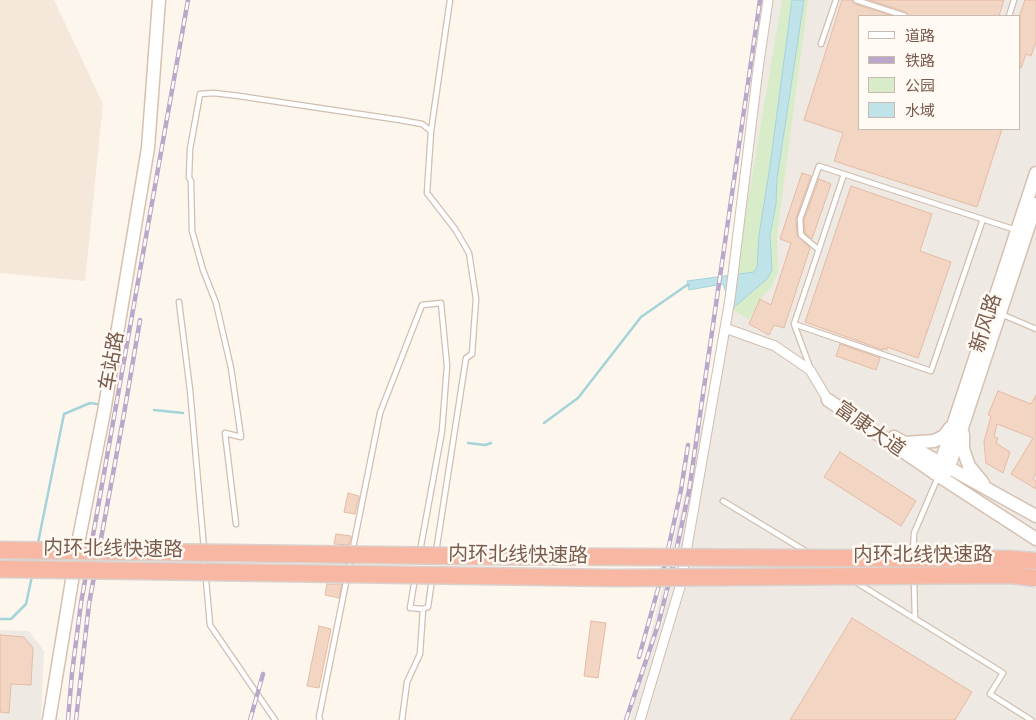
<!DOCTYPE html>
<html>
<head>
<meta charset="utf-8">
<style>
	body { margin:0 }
	#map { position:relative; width:1036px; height:720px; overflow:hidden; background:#fdf6ec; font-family:"Alegreya Sans","Noto Sans SC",sans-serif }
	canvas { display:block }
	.legend { position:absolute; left:858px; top:15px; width:162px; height:115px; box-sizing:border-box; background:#fffaf3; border:1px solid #cabbb1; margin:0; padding:6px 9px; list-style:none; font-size:15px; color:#7a5c4d }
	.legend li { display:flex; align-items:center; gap:10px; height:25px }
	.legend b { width:25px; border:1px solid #cabbb1 }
</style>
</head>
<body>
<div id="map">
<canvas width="1036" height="720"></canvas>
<ul class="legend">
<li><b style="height:6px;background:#fff"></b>道路</li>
<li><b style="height:6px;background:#b9a8c9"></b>铁路</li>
<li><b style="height:14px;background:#d8ecc9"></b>公园</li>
<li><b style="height:14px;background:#bfe3e8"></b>水域</li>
</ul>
</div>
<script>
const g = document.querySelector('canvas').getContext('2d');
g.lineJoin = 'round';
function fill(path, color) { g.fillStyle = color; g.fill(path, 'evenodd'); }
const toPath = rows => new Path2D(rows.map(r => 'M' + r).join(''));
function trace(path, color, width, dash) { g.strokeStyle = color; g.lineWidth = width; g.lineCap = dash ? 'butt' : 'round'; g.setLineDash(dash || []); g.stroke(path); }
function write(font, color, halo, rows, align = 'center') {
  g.font = font + ' "Alegreya Sans","Noto Sans SC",sans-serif'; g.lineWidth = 5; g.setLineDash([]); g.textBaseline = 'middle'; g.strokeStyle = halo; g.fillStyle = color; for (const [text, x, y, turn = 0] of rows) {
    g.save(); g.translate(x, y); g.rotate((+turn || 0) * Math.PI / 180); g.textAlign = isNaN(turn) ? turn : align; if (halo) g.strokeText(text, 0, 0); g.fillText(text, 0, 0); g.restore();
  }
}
fill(toPath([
	[0,0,54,0,103,104,85,281,0,273]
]), '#f5e8da');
fill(toPath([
	[771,0,1036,0,1036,720,630,720,725,328],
	[860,16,1020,16,1020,129,860,129],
	[0,630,29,631,44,651,41,720,0,720]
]), '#efe9e4');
fill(toPath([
	[782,0,792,0,773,148,759,235,757,267,754,272,735,275],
	[804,0,808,0,777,236,778,273,770,289,760,299,749,320,732,309,767,279,772,270,770,235,776,204,777,179]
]), '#d8ecc9');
const water = toPath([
	[792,0,804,0,777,179,776,204,770,235,772,270,767,279,732,309,723,284,689,290,687,281,754,272,757,267,759,235,770,166,792,0]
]);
fill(water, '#bfe3e8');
trace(water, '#a5d3da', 1);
trace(toPath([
	[154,410,183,413],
	[544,423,578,398,641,317,687,285,689,285],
	[468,443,485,445,491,443],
	[38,543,64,414,90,403,97,404],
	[0,619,11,619,26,604,32,576]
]), '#a5d3da', 2.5);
const building = toPath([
	[842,0,852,0,855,4,893,16,860,16,860,129,1002,129,977,207,834,161,843,133,804,120,842,0],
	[869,0,1004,0,999,16,909,16,906,12,869,0],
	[1025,0,1036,0,1036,42,1031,56,1026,54,1021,68,1020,68,1020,14,1025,0],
	[802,173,811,176,796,218,797,235,810,248,784,328,774,325,769,335,749,324,760,299,771,305,791,243,780,239,802,173],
	[819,179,831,184,812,239,805,233,804,220,819,179],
	[851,186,932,214,920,251,951,262,918,358,887,347,887,350,883,348,883,350,805,322,851,186],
	[840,344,880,358,876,370,836,356,840,344],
	[998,391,1031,404,1036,395,1036,473,1033,479,1036,481,1036,489,1011,474,1033,438,997,424,994,437,998,438,996,443,1010,452,1003,473,986,463,984,442,991,416,988,415,998,391],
	[840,452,916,501,901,526,824,477,840,452],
	[348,493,359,496,355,514,344,512,348,493],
	[336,534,351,536,349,545,334,544,336,534],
	[327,584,342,584,339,598,325,595,327,584],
	[852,618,972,692,955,720,790,720,852,618],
	[591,621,606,623,598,678,584,676,591,621],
	[319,626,331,629,319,688,307,686,319,626],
	[0,635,24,637,33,648,31,685,11,684,9,713,0,712,0,635]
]);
fill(building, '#f3d5c3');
trace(building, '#e6bba3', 1);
const lane = toPath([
	[856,0,905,16],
	[1009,16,1014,0],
	[821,44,836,0],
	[431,131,450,0],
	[844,174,794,324,931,371,983,219],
	[819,250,801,235,800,219,819,166,1016,230],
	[179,302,190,390,204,549],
	[1001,314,1036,329],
	[794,324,811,370],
	[723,501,807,552],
	[236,524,225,433,241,437,231,368,216,303,203,270,192,231,191,181,189,178,190,149,200,94,214,93,239,96,400,120,422,124,431,131,427,193,455,229,469,253,476,299,472,354,466,358,436,552],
	[913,554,914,533,938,477],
	[204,557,210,625,275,720],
	[914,580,915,619],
	[854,581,1003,673,990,694,1031,720],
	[423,609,428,607,432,579],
	[320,720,319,717,380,413,422,305,441,303,447,366,442,431,420,551],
	[402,720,407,682,420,654,423,609,410,608,415,578]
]);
const street = toPath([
	[725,328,775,346,810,370,828,400],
	[640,720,680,587,730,299,758,69,768,0]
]);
const secondary = toPath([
	[828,400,942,478,1036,539],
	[963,434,963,449,969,466,983,483],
	[894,437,1036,516],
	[905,443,934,441,944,436,950,428],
	[934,473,941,462,1036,173],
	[942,478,949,467,1036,204],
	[49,720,79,538,104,412,148,148,159,0]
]);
trace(lane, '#d1beb0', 7);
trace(street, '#d1beb0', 11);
trace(secondary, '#d6c0b0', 15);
trace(lane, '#fff', 4.5);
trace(street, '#fff', 9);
trace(secondary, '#fff', 12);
const rail = toPath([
	[639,657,665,564,681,490,688,445],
	[68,720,72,673,81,603,188,0],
	[76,720,89,604,124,414,140,320],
	[250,720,263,674],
	[626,720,658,625,673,566,689,491,760,0]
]);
trace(rail, '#b9a8c9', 4.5);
trace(rail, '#fffaf3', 2.5, [8]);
const highwayBridge = toPath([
	[0,550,457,556,1010,559,1036,561],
	[0,569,614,578,1010,575,1036,578]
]);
trace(highwayBridge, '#dad1cd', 19, []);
trace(highwayBridge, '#f7b7a3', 16);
write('20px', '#7a5c4d', '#fffaf3', [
	["新风路",986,323,-72],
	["车站路",112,361,-80],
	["富康大道",870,429,35],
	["内环北线快速路",113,549,1],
	["内环北线快速路",518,555,1],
	["内环北线快速路",923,555]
]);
</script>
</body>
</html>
